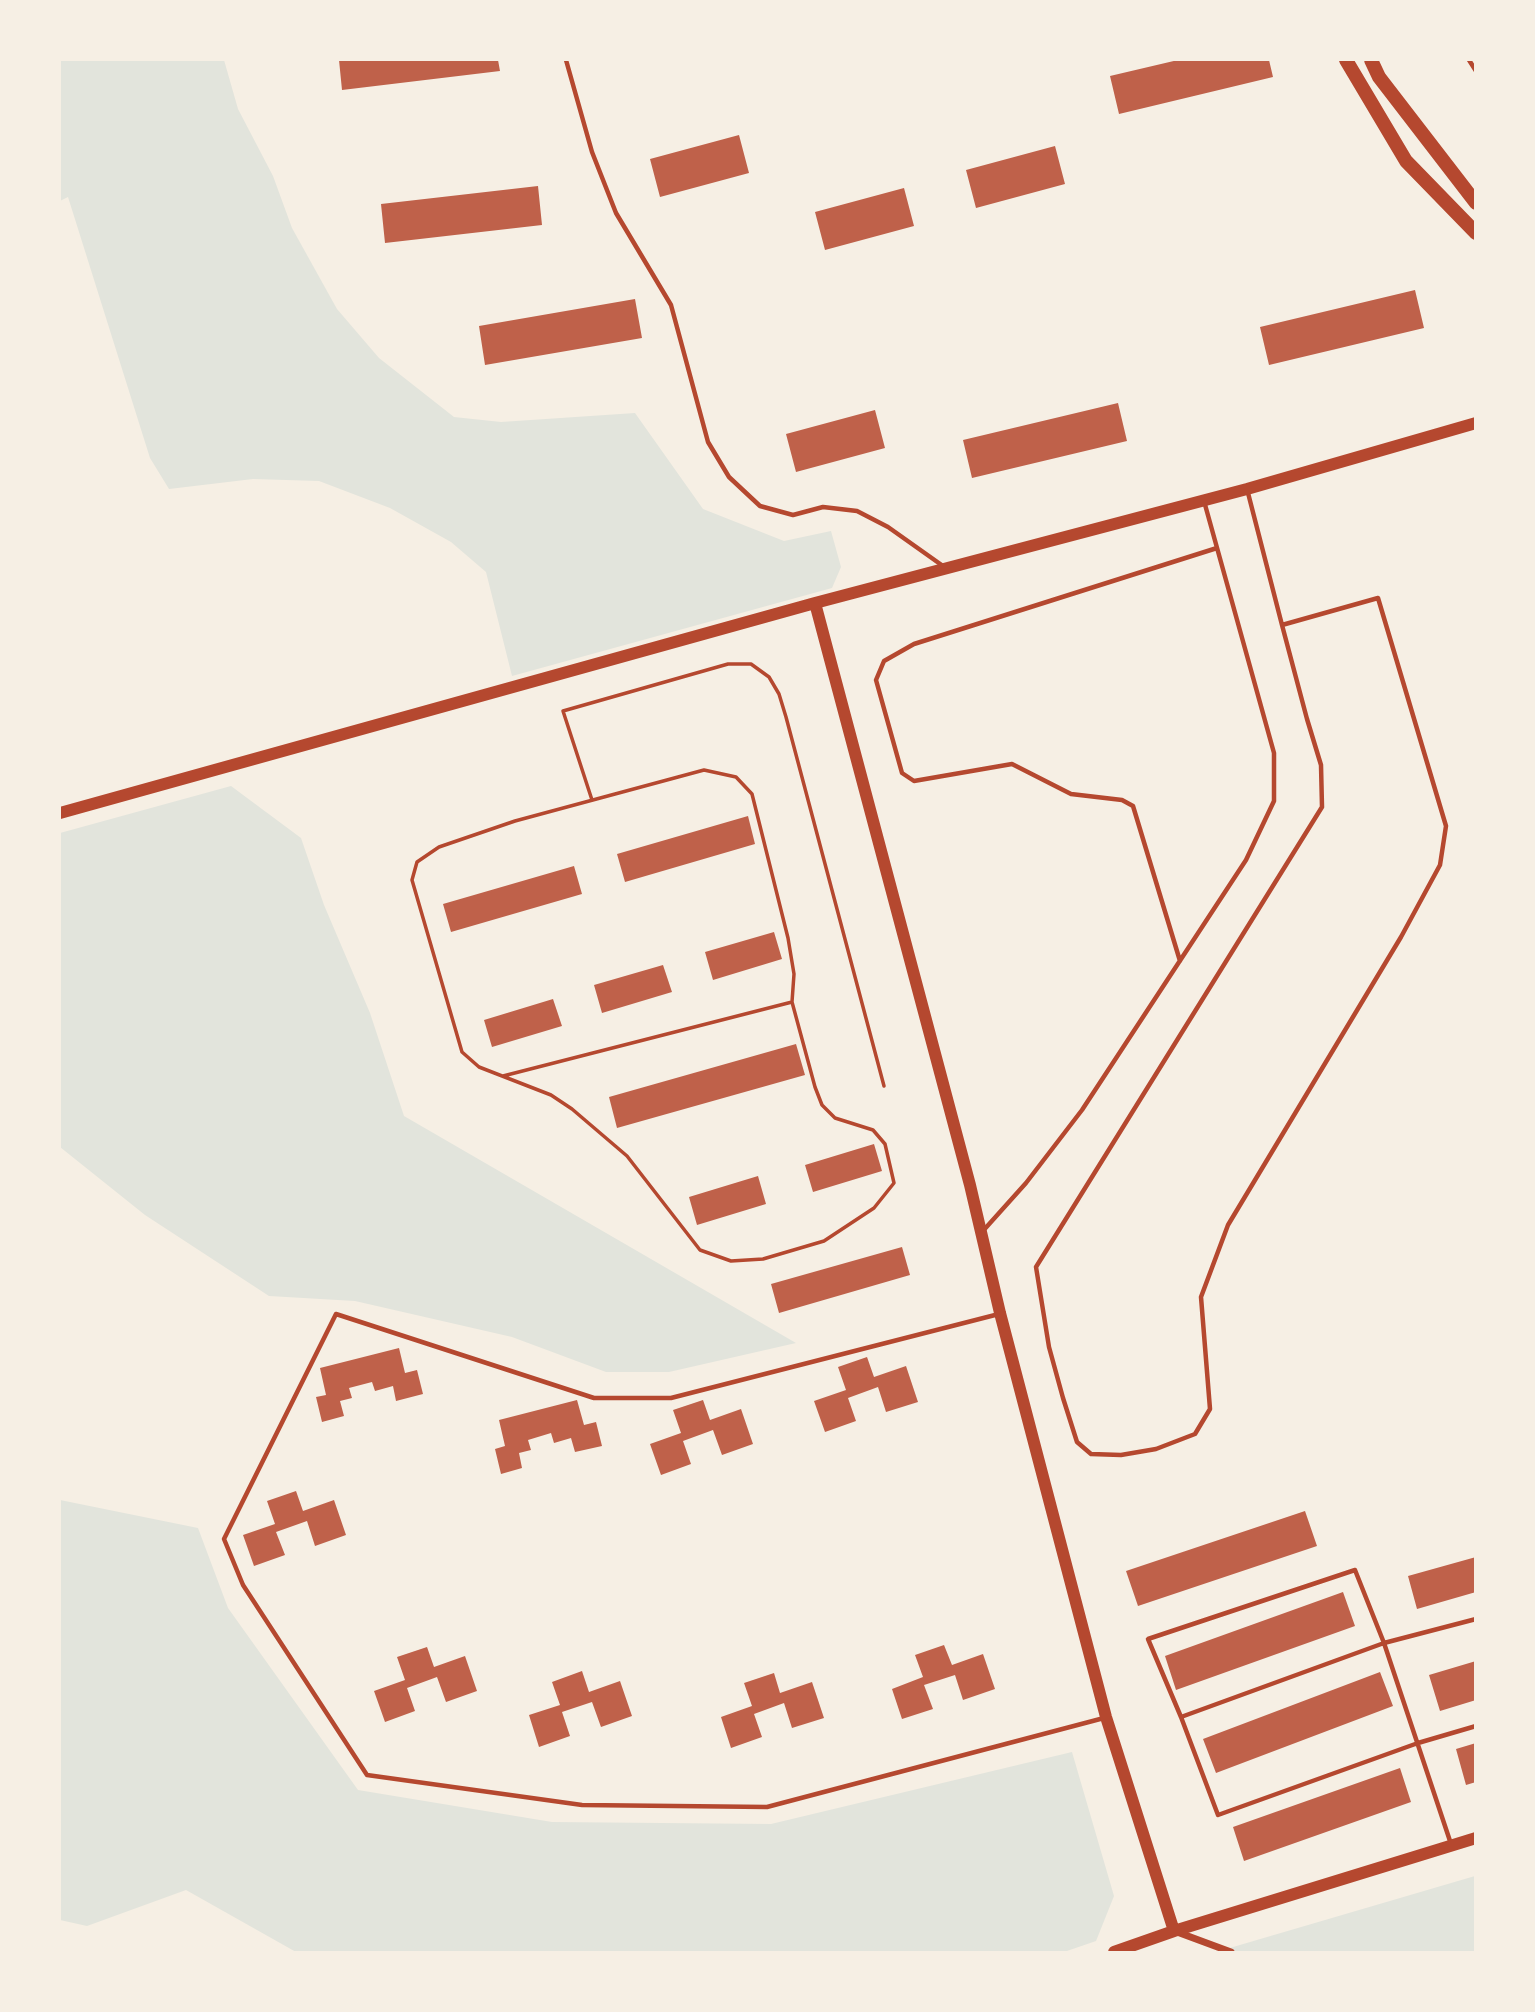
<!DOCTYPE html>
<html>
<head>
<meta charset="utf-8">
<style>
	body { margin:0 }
	#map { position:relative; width:1535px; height:2012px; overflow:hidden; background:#f6efe4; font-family:Rubik,sans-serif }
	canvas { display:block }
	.frame { position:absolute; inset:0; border:61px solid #f6efe4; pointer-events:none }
</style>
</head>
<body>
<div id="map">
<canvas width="1535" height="2012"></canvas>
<div class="frame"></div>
</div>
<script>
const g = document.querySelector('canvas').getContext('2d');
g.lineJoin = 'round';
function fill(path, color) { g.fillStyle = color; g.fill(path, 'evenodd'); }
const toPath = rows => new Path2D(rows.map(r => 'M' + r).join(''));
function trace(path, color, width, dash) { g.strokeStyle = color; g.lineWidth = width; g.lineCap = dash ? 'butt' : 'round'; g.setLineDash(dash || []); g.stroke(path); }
fill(toPath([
	[60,60,224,60,238,109,273,176,292,228,337,309,379,358,454,417,501,422,635,413,703,509,784,541,831,531,841,567,832,588,512,676,486,572,451,542,390,508,319,481,253,479,169,489,150,458,68,197,60,201],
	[231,786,301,838,324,905,370,1013,404,1116,796,1343,669,1372,606,1372,512,1337,355,1301,269,1296,145,1215,60,1147,60,833],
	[60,1500,198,1528,228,1608,358,1790,552,1822,771,1824,1072,1752,1114,1896,1096,1941,1064,1952,296,1952,186,1890,87,1926,60,1920],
	[1475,1876,1475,1952,1216,1952]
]), '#e2e4dc');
fill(toPath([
	[339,60,498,60,500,71,342,90],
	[1178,60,1269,60,1273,77,1119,114,1110,76],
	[739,135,749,173,660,197,650,159],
	[1055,146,1065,184,976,208,966,170],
	[538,186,542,225,385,243,381,204],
	[904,188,914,226,825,250,815,212],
	[1415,290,1424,328,1269,365,1260,327],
	[635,299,642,338,485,365,479,326],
	[1118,403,1127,441,972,478,963,440],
	[875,410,885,448,796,472,786,434],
	[748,816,755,844,625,882,617,854],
	[574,866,582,894,451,932,443,904],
	[774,932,782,959,713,980,705,952],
	[663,965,672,992,602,1013,594,985],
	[553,999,562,1026,492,1047,484,1020],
	[796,1044,805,1075,617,1128,609,1097],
	[874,1144,882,1171,813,1192,805,1165],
	[758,1176,766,1204,697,1225,689,1197],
	[902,1247,910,1275,779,1313,771,1284],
	[399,1348,405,1373,417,1370,423,1394,396,1401,393,1386,375,1391,372,1382,349,1388,352,1398,340,1401,344,1416,322,1422,316,1397,326,1395,320,1368],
	[867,1357,874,1377,906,1366,918,1402,886,1412,878,1387,848,1398,856,1421,825,1432,814,1401,846,1390,838,1367],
	[577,1400,584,1425,596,1422,602,1446,575,1452,571,1438,554,1443,551,1433,528,1440,531,1450,519,1453,522,1468,501,1474,495,1449,505,1446,499,1420],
	[703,1400,710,1420,741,1409,753,1444,722,1455,713,1430,683,1441,691,1464,661,1475,650,1444,681,1433,673,1410],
	[296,1491,303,1511,334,1500,346,1535,315,1546,307,1521,276,1532,285,1555,254,1566,243,1535,275,1524,267,1501],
	[1305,1511,1317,1546,1138,1606,1126,1571],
	[1476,1557,1476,1592,1417,1609,1408,1576],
	[1343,1592,1355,1626,1176,1690,1165,1656],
	[944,1645,952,1665,983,1654,995,1689,963,1700,955,1675,924,1685,933,1709,902,1719,892,1689,923,1677,915,1655],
	[427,1647,434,1667,465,1656,477,1691,446,1702,437,1677,407,1688,415,1711,385,1722,374,1691,405,1680,397,1657],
	[1476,1661,1476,1700,1440,1711,1429,1675],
	[582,1671,589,1692,620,1681,632,1716,601,1727,592,1702,562,1712,570,1736,539,1747,529,1715,560,1705,552,1682],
	[1380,1672,1393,1706,1216,1773,1203,1739],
	[774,1673,780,1693,812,1682,824,1718,792,1728,784,1703,754,1714,762,1737,731,1748,721,1717,752,1706,744,1683],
	[1476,1743,1476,1782,1466,1785,1456,1749],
	[1400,1768,1411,1802,1244,1861,1233,1827]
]), '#bf614a');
trace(toPath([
	[704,770,736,777,752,794,788,938,794,974,792,1002,815,1087,822,1105,835,1118,873,1130,885,1144,894,1183,874,1208,824,1241,763,1259,731,1261,700,1250,627,1156,572,1109,551,1095,479,1067,462,1052,412,880,417,862,439,847,515,821,704,770],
	[592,800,563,711,728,664,751,664,769,677,779,694,786,717,884,1086],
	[503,1076,792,1002]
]), '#b5482f', 3.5);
trace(toPath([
	[566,60,592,152,616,213,671,305,708,442,729,477,760,506,793,515,823,507,857,511,888,527,943,566],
	[1469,60,1476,71],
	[1247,489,1282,625,1307,719,1321,765,1322,807,1036,1267,1049,1347,1063,1398,1077,1442,1091,1454,1121,1455,1156,1449,1195,1434,1210,1409,1201,1297,1228,1225,1401,937,1440,865,1446,826,1378,598,1282,625],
	[1180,961,1133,806,1122,800,1071,794,1012,764,914,781,902,773,876,680,884,661,914,644,1217,548],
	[982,1232,1026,1183,1082,1110,1246,860,1274,801,1274,753,1204,501],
	[999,1314,671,1398,594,1398,336,1314,224,1539,243,1585,367,1775,582,1805,767,1807,1104,1718],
	[1476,1619,1384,1643,1181,1717,1218,1815,1418,1743,1476,1726],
	[1181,1717,1148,1639,1355,1570,1384,1643,1451,1844]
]), '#b5482f', 4.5);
trace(toPath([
	[1177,1932,1231,1952]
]), '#b5482f', 7);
trace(toPath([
	[815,603,970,1185,1000,1313,1106,1717,1174,1931],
	[60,813,815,603,1247,489,1476,423],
	[1114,1952,1174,1931,1476,1838]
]), '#b5482f', 12);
trace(toPath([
	[1346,60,1406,161,1476,233],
	[1371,60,1379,77,1476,203]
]), '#b5482f', 14);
</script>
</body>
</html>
